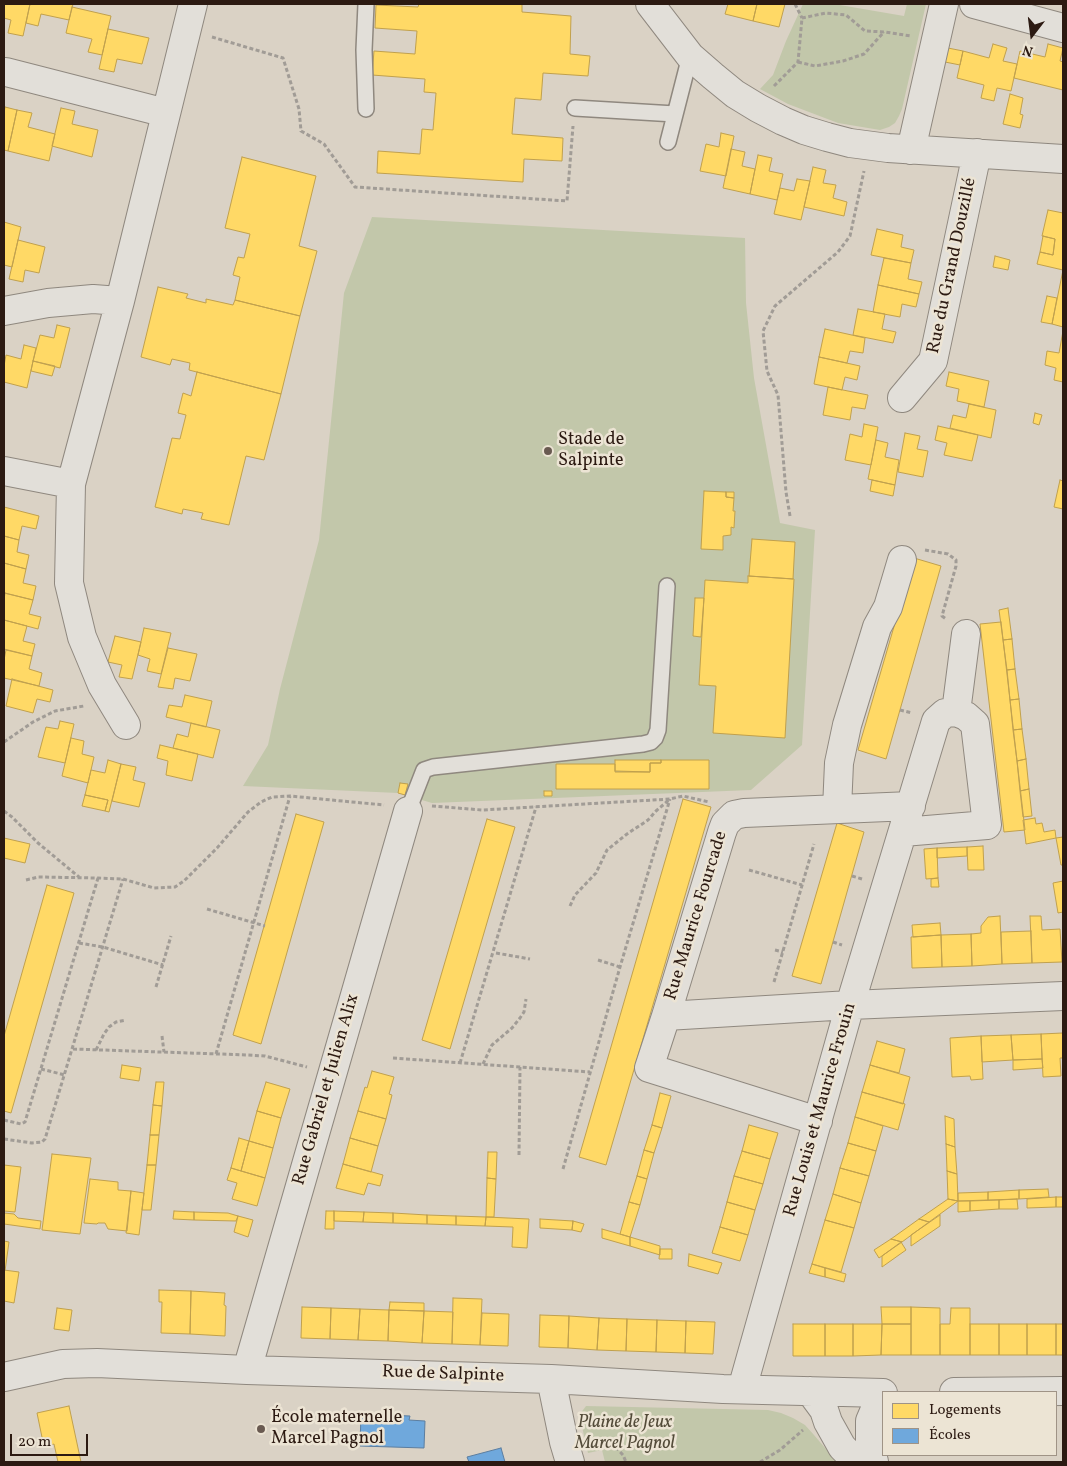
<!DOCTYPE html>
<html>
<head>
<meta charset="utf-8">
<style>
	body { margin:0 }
	#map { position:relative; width:1067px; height:1466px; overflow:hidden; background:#dad2c5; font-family:Vollkorn,serif }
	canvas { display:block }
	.frame { position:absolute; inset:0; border:5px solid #2c1a12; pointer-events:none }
	.legend { position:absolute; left:882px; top:1391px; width:175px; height:65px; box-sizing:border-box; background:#ece4d4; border:1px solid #9f9386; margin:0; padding:6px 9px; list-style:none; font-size:15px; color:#2c1a12 }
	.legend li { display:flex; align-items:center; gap:10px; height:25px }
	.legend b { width:25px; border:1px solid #9f9386 }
	.north { position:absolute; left:1007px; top:10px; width:50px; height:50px; -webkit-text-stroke:4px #ece4d4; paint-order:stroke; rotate:195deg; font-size:14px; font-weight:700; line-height:20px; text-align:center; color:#2c1a12 }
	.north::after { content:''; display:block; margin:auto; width:18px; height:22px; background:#2c1a12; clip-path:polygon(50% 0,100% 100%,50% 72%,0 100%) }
	.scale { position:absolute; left:10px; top:1434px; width:78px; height:22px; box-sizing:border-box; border:2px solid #2c1a12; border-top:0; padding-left:6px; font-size:15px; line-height:18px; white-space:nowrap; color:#2c1a12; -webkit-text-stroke:4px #ece4d4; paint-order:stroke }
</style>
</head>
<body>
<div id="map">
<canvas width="1067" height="1466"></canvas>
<div class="frame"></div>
<ul class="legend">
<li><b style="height:14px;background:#ffd966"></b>Logements</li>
<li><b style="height:14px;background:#6fa8dc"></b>Écoles</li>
</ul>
<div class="north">N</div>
<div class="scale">20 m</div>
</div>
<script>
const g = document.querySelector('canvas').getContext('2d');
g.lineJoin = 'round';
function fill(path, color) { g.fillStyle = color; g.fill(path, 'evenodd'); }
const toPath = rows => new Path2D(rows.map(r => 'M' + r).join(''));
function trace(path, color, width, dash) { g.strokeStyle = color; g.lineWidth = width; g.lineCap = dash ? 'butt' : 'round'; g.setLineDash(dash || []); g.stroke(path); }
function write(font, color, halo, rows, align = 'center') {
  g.font = font + ' Vollkorn,serif'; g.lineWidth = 5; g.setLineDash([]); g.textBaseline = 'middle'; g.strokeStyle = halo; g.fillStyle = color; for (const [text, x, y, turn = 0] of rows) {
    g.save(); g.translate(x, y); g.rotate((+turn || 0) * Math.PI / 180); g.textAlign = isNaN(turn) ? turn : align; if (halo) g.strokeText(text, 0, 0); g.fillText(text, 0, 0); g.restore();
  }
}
fill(toPath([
	[803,4,834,4,904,16,907,4,926,4,902,109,899,116,895,123,889,127,880,130,838,123,788,104,760,89,773,75,786,41],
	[372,217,745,238,746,303,754,378,780,523,815,530,802,745,751,790,432,803,398,793,243,786,268,745,280,689,319,540,344,293],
	[586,1406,768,1410,781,1413,793,1418,805,1425,814,1435,837,1462,605,1462,602,1450,588,1453,580,1418,580,1414]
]), '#c2c7aa');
const homes = toPath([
	[4,4,30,4,23,36,8,33,11,20,4,18,4,4],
	[30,4,73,4,69,20,41,14,38,26,26,23,30,4],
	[419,4,522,4,522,12,571,16,570,54,590,56,588,76,543,73,541,100,515,98,512,134,563,138,562,161,524,159,523,182,377,173,378,151,420,154,422,129,433,130,436,93,424,92,425,79,372,75,374,51,415,54,417,31,375,28,376,5,418,7,419,4],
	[728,4,757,4,753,21,725,14,728,4],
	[757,4,785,4,779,27,753,21,757,4],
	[72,7,111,16,102,55,88,52,92,39,66,33,72,7],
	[108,29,149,38,142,64,117,59,114,72,99,69,108,29],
	[993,44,1007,48,1003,61,1017,64,1011,91,997,88,994,101,981,98,984,85,957,78,963,51,989,58,993,44],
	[1048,44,1063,48,1060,61,1063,62,1063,90,1014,78,1020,51,1045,57,1048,44],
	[948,48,963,51,960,65,945,62,948,48],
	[1010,94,1023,98,1020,114,1023,115,1020,128,1003,124,1010,94],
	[5,107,17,110,8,151,4,150,4,113,5,107],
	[61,108,75,111,72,124,98,130,92,157,52,146,61,108],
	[17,110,32,113,28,127,55,134,49,161,8,151,17,110],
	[721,133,734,136,726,176,700,171,706,144,719,147,721,133],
	[731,149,745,152,742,166,755,169,750,194,723,188,731,149],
	[758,155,772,158,769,171,783,174,777,200,750,194,758,155],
	[242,157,316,176,299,246,317,251,300,316,235,300,240,277,233,275,238,257,244,258,250,234,225,228,242,157],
	[813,167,826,170,823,183,836,185,833,198,847,202,844,216,804,207,813,167],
	[797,179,810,181,801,220,774,214,780,188,794,191,797,179],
	[1048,210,1063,213,1063,270,1037,264,1040,252,1053,255,1055,239,1042,236,1048,210],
	[4,222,21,227,12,267,4,265,4,222],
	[877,229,903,235,901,247,914,250,911,263,871,255,877,229],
	[1043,236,1055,239,1053,255,1040,252,1043,236],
	[18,240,45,247,39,273,25,270,23,282,9,279,18,240],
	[995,256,1010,260,1008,270,993,267,995,256],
	[884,258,911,263,908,279,922,282,919,294,878,285,884,258],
	[1063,270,1063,327,1052,324,1063,270],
	[878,285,919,294,916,307,902,304,900,317,873,312,878,285],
	[158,287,188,294,186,298,206,303,206,299,233,305,235,300,300,316,281,394,189,370,190,363,172,359,170,365,141,357,158,287],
	[1047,296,1057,298,1052,324,1041,322,1047,296],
	[858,309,885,314,882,329,896,332,893,343,853,335,858,309],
	[57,325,70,328,60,368,33,361,40,335,54,338,57,325],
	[825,329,865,338,863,353,850,351,847,363,819,357,825,329],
	[1063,331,1063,382,1054,380,1056,368,1045,365,1047,351,1059,353,1063,331],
	[24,345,36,348,27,388,4,382,4,366,6,355,21,359,24,345],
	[819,357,860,366,857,380,845,377,842,390,814,384,819,357],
	[33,361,55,366,52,376,31,371,33,361],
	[197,372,281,394,264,460,246,456,229,525,201,519,203,513,183,509,182,514,155,507,172,438,180,439,186,415,178,413,183,393,191,396,197,372],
	[949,372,989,381,984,407,957,401,959,389,946,386,949,372],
	[828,387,868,395,865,409,852,407,850,420,823,415,828,387],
	[969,404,996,410,991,438,950,428,953,415,966,418,969,404],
	[1035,413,1042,415,1039,425,1033,423,1035,413],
	[864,424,878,427,871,465,845,460,850,434,862,437,864,424],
	[938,426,978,435,972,461,944,455,947,443,935,440,938,426],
	[905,433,920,436,917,449,928,451,923,477,898,472,905,433],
	[876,440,888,443,885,457,899,460,895,485,868,479,876,440],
	[872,480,895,485,893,496,870,491,872,480],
	[1060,480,1063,481,1063,509,1054,507,1060,480],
	[704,491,726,492,726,497,734,498,733,511,735,511,734,528,731,527,731,535,723,536,723,550,701,549,704,491],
	[726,492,734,492,734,498,726,497,726,492],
	[4,507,39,516,36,529,22,526,19,540,4,536,4,507],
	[4,536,19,540,17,552,29,555,26,569,4,563,4,536],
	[752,539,795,542,793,579,749,576,752,539],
	[914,558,941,566,886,759,858,750,914,558],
	[4,563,26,569,23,583,36,586,33,600,4,593,4,563],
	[748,576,794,579,785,738,713,733,716,686,699,685,705,580,748,583,748,576],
	[5,593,33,600,29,614,41,617,38,629,4,620,4,600,5,593],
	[695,598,704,598,701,637,693,636,695,598],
	[1008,608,1012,639,1003,640,999,610,1008,608],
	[4,620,27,626,23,641,35,644,32,656,4,649,4,620],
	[1001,622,1025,830,1004,832,980,624,1001,622],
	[144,628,171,633,161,674,147,671,150,659,138,655,144,628],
	[115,636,141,642,132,679,119,677,122,665,108,662,115,636],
	[1012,639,1015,669,1007,670,1003,640,1012,639],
	[168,648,197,654,190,681,175,678,173,689,158,687,168,648],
	[6,650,32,656,29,669,42,673,39,686,4,678,4,660,6,650],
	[1015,669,1019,699,1010,700,1007,670,1015,669],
	[12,679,53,690,50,702,37,699,33,713,6,706,12,679],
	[185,695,212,701,206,727,166,717,169,705,182,707,185,695],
	[1019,699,1022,729,1013,730,1010,700,1019,699],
	[60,721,74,724,65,763,38,757,46,727,58,729,60,721],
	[191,723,220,730,213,758,173,748,177,734,188,737,191,723],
	[1022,729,1026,759,1017,761,1013,730,1022,729],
	[71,738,84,741,82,754,94,757,88,783,62,776,71,738],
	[160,745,198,754,192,781,166,775,168,761,157,758,160,745],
	[1026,759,1029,789,1020,791,1017,761,1026,759],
	[108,760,121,764,109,812,105,811,108,800,85,795,91,770,105,773,108,760],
	[615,760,661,760,661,763,650,763,650,772,615,771,615,760],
	[661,760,709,760,709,789,556,789,556,764,615,764,615,772,650,772,650,763,661,763,661,760],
	[121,764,136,767,133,780,145,783,139,807,112,801,121,764],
	[400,783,408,784,405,795,398,793,400,783],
	[1029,789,1032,816,1023,817,1020,791,1029,789],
	[544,791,552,791,552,796,544,796,544,791],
	[85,795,108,800,105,811,82,806,85,795],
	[683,799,711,807,606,1165,579,1157,683,799],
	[296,814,324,822,261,1044,233,1035,296,814],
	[1035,818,1036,824,1042,823,1044,832,1055,830,1056,838,1026,844,1023,820,1035,818],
	[487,819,515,827,450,1049,422,1040,487,819],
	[837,823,864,832,821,984,792,976,837,823],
	[1063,837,1063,865,1061,865,1056,838,1063,837],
	[4,838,30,844,25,863,4,858,4,838],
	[983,846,984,870,968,870,967,847,983,846],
	[967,847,967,856,937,858,937,848,967,847],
	[937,848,938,878,926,879,924,849,937,848],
	[938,878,939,887,931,887,931,879,938,878],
	[1063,881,1063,912,1058,913,1053,883,1063,881],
	[47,885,74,893,11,1113,4,1111,4,1036,47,885],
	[1000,916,1002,964,972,966,971,934,981,933,981,926,988,917,1000,916],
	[1030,916,1041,916,1042,930,1060,929,1062,962,1032,963,1030,916],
	[940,923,941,935,913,937,912,925,940,923],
	[1031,931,1032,963,1002,964,1001,932,1031,931],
	[971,934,972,966,942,967,941,935,971,934],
	[941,935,942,967,912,968,911,937,941,935],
	[1063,1033,1063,1058,1060,1058,1061,1076,1043,1077,1041,1034,1063,1033],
	[1041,1034,1042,1059,1013,1060,1011,1035,1041,1034],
	[1011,1035,1013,1060,982,1062,981,1036,1011,1035],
	[981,1036,983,1079,971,1080,970,1076,952,1077,950,1038,981,1036],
	[877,1041,905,1049,899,1073,870,1065,877,1041],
	[1042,1059,1043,1068,1013,1070,1013,1060,1042,1059],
	[122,1065,141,1068,139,1081,120,1078,122,1065],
	[870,1065,910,1077,903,1104,862,1092,870,1065],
	[372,1071,394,1077,389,1094,392,1095,386,1119,358,1111,365,1087,367,1088,372,1071],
	[156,1082,164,1082,162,1106,153,1105,156,1082],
	[266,1082,290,1089,281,1118,257,1111,266,1082],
	[862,1092,905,1104,898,1130,855,1117,862,1092],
	[660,1093,671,1096,662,1128,652,1125,660,1093],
	[153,1105,162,1106,159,1135,150,1135,153,1105],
	[257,1111,281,1118,273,1148,249,1141,257,1111],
	[358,1111,386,1119,378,1146,350,1138,358,1111],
	[945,1116,954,1119,955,1147,946,1144,945,1116],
	[855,1117,883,1126,876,1151,848,1143,855,1117],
	[652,1125,662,1128,654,1153,644,1150,652,1125],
	[749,1125,778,1133,770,1159,742,1151,749,1125],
	[150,1135,159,1135,156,1165,147,1165,150,1135],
	[239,1138,249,1141,241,1171,231,1168,239,1138],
	[350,1138,378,1146,371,1172,343,1164,350,1138],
	[249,1141,273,1148,265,1178,241,1171,249,1141],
	[848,1143,876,1151,869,1176,840,1168,848,1143],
	[946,1144,955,1147,957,1174,947,1171,946,1144],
	[644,1150,654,1153,647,1179,637,1176,644,1150],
	[742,1151,770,1159,763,1184,734,1176,742,1151],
	[488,1152,497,1152,496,1179,487,1178,488,1152],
	[52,1154,91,1158,80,1234,42,1230,52,1154],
	[343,1164,383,1175,380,1186,368,1183,364,1195,336,1188,343,1164],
	[4,1165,21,1167,15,1212,4,1211,4,1165],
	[147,1165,156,1165,151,1210,142,1210,147,1165],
	[231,1168,265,1178,257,1206,232,1199,237,1183,227,1180,231,1168],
	[840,1168,869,1176,861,1203,833,1194,840,1168],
	[947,1171,957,1174,958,1201,948,1199,947,1171],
	[637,1176,647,1179,640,1205,629,1202,637,1176],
	[734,1176,763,1184,755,1210,727,1202,734,1176],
	[487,1178,496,1179,494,1217,486,1217,487,1178],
	[90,1179,118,1182,118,1190,131,1191,127,1231,108,1229,105,1223,98,1223,97,1224,84,1223,90,1179],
	[1048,1189,1049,1197,1019,1199,1019,1190,1048,1189],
	[1019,1190,1019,1199,988,1200,988,1192,1019,1190],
	[131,1191,144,1193,139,1235,126,1233,131,1191],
	[988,1192,988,1200,958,1201,958,1193,988,1192],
	[833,1194,861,1203,854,1228,825,1220,833,1194],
	[1056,1197,1056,1207,1027,1208,1027,1199,1056,1197],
	[1056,1197,1063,1197,1063,1207,1056,1207,1056,1197],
	[948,1199,958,1201,929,1222,919,1219,948,1199],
	[1017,1199,1018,1209,999,1209,999,1200,1017,1199],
	[999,1200,999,1209,970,1211,970,1201,999,1200],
	[958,1201,970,1201,970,1211,958,1212,958,1201],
	[629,1202,640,1205,630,1237,620,1234,629,1202],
	[727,1202,755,1210,748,1235,720,1227,727,1202],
	[174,1211,194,1212,194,1220,173,1219,174,1211],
	[326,1211,334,1211,334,1229,325,1229,326,1211],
	[334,1211,364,1212,363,1222,334,1221,334,1211],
	[194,1212,228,1213,238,1216,236,1221,194,1220,194,1212],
	[364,1212,393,1213,393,1223,363,1222,364,1212],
	[4,1213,14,1214,18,1218,41,1221,40,1229,4,1224,4,1213],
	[393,1213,427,1215,427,1224,393,1223,393,1213],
	[427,1215,456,1216,456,1225,427,1224,427,1215],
	[940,1215,940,1226,911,1246,911,1235,940,1215],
	[238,1216,253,1220,248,1237,234,1232,238,1216],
	[456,1216,486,1217,485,1226,456,1225,456,1216],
	[486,1217,529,1219,527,1248,512,1247,513,1227,485,1226,486,1217],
	[540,1219,573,1221,572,1230,540,1228,540,1219],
	[919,1219,929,1222,902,1242,891,1239,919,1219],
	[825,1220,854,1228,841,1272,812,1264,825,1220],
	[573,1221,584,1224,581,1232,572,1230,573,1221],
	[720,1227,748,1235,740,1261,712,1253,720,1227],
	[602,1229,630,1237,630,1246,602,1238,602,1229],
	[630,1237,660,1246,660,1255,630,1246,630,1237],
	[891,1239,902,1242,879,1258,874,1250,891,1239],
	[4,1241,9,1242,5,1271,4,1270,4,1241],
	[901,1242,906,1250,882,1267,882,1256,901,1242],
	[660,1249,672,1249,672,1259,659,1259,660,1249],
	[689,1254,722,1263,718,1274,688,1266,689,1254],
	[812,1264,825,1268,825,1277,809,1273,812,1264],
	[825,1268,846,1274,844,1282,825,1277,825,1268],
	[4,1270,19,1272,14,1303,4,1301,4,1270],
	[159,1290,191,1291,190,1334,161,1333,162,1302,159,1302,159,1290],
	[191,1291,225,1293,224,1305,226,1306,225,1336,190,1334,191,1291],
	[453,1298,482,1299,480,1345,452,1344,453,1298],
	[390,1302,424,1303,424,1311,389,1310,390,1302],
	[302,1307,331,1308,330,1339,301,1338,302,1307],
	[881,1307,911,1307,911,1324,882,1324,881,1307],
	[911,1307,940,1308,940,1355,911,1355,911,1307],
	[57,1308,72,1310,69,1331,54,1329,57,1308],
	[331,1308,360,1309,358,1340,330,1339,331,1308],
	[951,1308,970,1308,970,1355,940,1355,940,1324,950,1324,951,1308],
	[360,1309,389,1310,388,1341,358,1340,360,1309],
	[389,1310,424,1311,422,1343,388,1341,389,1310],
	[424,1311,453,1312,452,1344,422,1343,424,1311],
	[482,1313,509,1314,508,1346,480,1345,482,1313],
	[540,1315,569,1316,568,1348,539,1347,540,1315],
	[569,1316,599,1318,597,1350,568,1348,569,1316],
	[599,1318,627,1319,626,1351,597,1350,599,1318],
	[627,1319,657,1320,656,1352,626,1351,627,1319],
	[657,1320,686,1321,685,1353,656,1352,657,1320],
	[686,1321,715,1322,713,1354,685,1353,686,1321],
	[793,1324,825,1324,825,1356,793,1356,793,1324],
	[825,1324,853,1324,853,1356,825,1356,825,1324],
	[853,1324,882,1324,881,1355,853,1356,853,1324],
	[882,1324,911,1324,911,1355,881,1355,882,1324],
	[970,1324,999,1324,999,1355,970,1355,970,1324],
	[999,1324,1027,1324,1027,1355,999,1355,999,1324],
	[1027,1324,1056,1324,1056,1355,1027,1355,1027,1324],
	[1056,1324,1063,1324,1063,1355,1056,1355,1056,1324],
	[69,1406,81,1462,58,1462,54,1444,44,1447,37,1413,69,1406]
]);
fill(homes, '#ffd966');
trace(homes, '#c0a04d', 1);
const schools = toPath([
	[361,1414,410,1416,409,1420,425,1421,424,1448,360,1446,361,1414],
	[501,1448,505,1462,469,1462,467,1457,501,1448]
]);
fill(schools, '#6fa8dc');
trace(schools, '#5b7d9f', 1);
const lane = toPath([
	[575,108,675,114],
	[366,109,364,50,366,4],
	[668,142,690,56],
	[408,811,424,770,433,767,643,744,651,742,655,738,658,730,667,586]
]);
const street = toPath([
	[650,4,690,56,713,76,735,94,758,108,783,121,804,130,827,137,850,143,888,148,1063,159],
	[974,4,1063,28],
	[6,72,166,113],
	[911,150,944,4],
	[4,311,48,303,93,299,120,301],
	[902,398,933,361,977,153],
	[4,471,71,484,120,301,193,4],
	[71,484,69,583,82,637,102,685,126,725],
	[956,712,966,634],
	[837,809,839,763,847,725,877,627,888,607,902,560],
	[666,1016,722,832,725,824,734,815,744,813,911,806],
	[818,1121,649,1068,666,1016,850,1005,1063,996],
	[247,1370,408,811],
	[4,1377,63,1364,97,1363,247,1370,551,1379,723,1389,883,1393],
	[551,1379,564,1442,570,1462],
	[742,1389,850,1005,936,721,945,713,956,712,966,716,975,724,987,825,903,832],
	[810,1391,824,1410,828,1422,842,1447,857,1462],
	[954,1392,1063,1391],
	[874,1462,870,1446,870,1421,882,1393]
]);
trace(lane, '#8f887f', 18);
trace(street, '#8f887f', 30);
trace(toPath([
	[795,4,802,18],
	[212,37,283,58,299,109,301,131,324,144,355,187,567,201,573,126],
	[798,62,815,66,843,61,864,54,884,32],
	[774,86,798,62,802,18,826,13,846,15,865,31,885,32,911,36],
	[790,516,786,492,778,395,767,371,763,331,775,306,838,252,850,236,864,171],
	[925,550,948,554,956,560,956,566,942,616,946,619],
	[900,710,912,713],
	[4,742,33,722,55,711,84,706],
	[432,806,482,810,670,799,683,796,709,802],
	[4,811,12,817,38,843,79,877],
	[749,870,802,885],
	[852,876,862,879],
	[26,880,38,877,98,878,123,879,154,888,175,887,184,881,217,848,248,812,261,802,272,797,290,796,384,805],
	[570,906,575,895,596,873,607,850,627,834,648,820,656,811,670,799],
	[207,909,265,926],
	[833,942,842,945],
	[79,943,103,947,163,965],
	[775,950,783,952],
	[496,953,530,959],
	[598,960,620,967],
	[774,982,814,844],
	[156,987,171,936],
	[162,1036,164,1052],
	[73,1049,248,1055,265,1056,307,1067],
	[96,1050,104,1034,109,1027,116,1022,126,1020],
	[216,1054,290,796],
	[393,1058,590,1072],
	[460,1063,536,807],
	[483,1064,492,1045,512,1028,520,1018,524,1012,526,999],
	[41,1069,65,1075],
	[4,1120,21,1124,25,1122,98,878],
	[4,1139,32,1143,42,1142,45,1139,123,879],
	[519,1155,520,1067],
	[563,1169,620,967,670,799],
	[591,1444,599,1443,614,1445,623,1455,626,1462],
	[760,1462,780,1450,803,1430]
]), '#a19c96', 3, [4, 2.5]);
trace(lane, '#e2dfd9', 15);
trace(street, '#e2dfd9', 28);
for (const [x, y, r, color] of [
	[548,451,5,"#695a51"],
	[261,1429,5,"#695a51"]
]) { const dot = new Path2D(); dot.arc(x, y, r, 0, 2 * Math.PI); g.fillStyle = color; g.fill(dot); trace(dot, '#ece4d4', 2); }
write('18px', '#2c1a12', '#ece4d4', [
	["Rue du Grand Douzillé",953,266,-78],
	["Rue Maurice Fourcade",697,916,-73],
	["Rue Gabriel et Julien Alix",327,1090,-74],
	["Rue Louis et Maurice Frouin",821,1110,-74],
	["Rue de Salpinte",443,1375,2]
]);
write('18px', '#2c1a12', '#ece4d4', [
	["Stade de",558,441],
	["Salpinte",558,462],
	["École maternelle",271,1419],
	["Marcel Pagnol",271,1440]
], 'left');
write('italic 18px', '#534b39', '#ece4d4', [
	["Plaine de Jeux",625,1424],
	["Marcel Pagnol",625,1445]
]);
</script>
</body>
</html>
